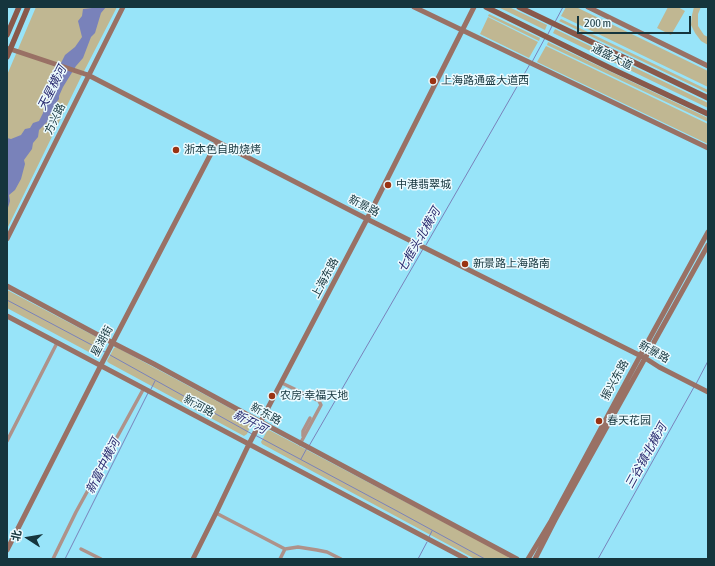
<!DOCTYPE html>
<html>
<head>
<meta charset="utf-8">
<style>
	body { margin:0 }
	#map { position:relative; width:715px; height:566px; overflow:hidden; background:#98e4f9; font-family:"Asap Condensed","Noto Sans SC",sans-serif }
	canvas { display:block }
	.frame { position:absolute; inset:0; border:8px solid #15353d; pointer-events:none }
	.north { position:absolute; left:8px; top:518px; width:40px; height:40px; -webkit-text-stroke:3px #ecfafe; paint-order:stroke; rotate:282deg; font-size:11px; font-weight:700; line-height:16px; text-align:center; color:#15353d }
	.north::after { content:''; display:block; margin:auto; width:14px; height:18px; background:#15353d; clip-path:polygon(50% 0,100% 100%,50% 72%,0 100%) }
	.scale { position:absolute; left:577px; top:16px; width:114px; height:18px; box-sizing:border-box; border:2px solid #15353d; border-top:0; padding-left:5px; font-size:12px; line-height:14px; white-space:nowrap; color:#15353d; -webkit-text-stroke:3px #ecfafe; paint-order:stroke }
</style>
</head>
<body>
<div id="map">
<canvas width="715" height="566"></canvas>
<div class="frame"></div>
<div class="north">北</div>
<div class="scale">200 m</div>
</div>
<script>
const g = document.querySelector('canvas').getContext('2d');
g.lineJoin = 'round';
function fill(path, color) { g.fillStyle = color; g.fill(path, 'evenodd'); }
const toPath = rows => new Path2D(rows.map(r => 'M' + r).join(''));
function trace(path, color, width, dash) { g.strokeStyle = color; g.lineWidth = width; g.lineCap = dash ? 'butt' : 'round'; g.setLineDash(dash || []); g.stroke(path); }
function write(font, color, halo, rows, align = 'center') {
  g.font = font + ' "Asap Condensed","Noto Sans SC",sans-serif'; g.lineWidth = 3; g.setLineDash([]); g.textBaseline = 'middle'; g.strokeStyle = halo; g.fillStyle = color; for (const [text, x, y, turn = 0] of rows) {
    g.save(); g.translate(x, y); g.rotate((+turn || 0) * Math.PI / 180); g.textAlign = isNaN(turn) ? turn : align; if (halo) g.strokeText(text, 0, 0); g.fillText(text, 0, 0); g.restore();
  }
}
fill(toPath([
	[36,7,117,7,80,79,7,229,7,75],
	[498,7,509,7,547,25,545,30],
	[566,7,576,7,708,71,708,87,561,16],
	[668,7,678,7,685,11,671,35,657,28],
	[694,7,701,7,698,14,698,26,704,35,708,37,708,45,701,41,695,33,691,25,692,15],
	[489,14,540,38,539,41,488,16],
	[488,17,538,42,529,58,480,34],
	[561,19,708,90,708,93,559,21],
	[555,29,708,103,708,108,553,33],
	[548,42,708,118,708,122,547,45],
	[546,46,708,124,708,144,537,62],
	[7,290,106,342,99,357,98,357,7,308],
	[116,347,252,420,251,425,247,434,244,436,109,363,107,361,114,348],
	[269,430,508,556,509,559,475,559,262,444,261,442,267,431]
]), '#c0b792');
fill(toPath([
	[93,7,106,7,101,13,95,33,91,37,83,58,76,66,63,87,59,96,59,99,55,104,53,111,48,117,48,121,39,130,38,137,33,143,32,149,24,160,25,164,21,179,15,190,9,195,10,201,7,211,7,138,11,139,21,135,25,129,30,128,33,123,39,121,43,113,45,105,50,96,49,88,53,76,57,71,65,55,75,47,82,37,78,21,82,16,83,9,92,8]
]), '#7982ba');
trace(toPath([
	[555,22,563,7],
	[548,34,552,26],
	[532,62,545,38],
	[426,245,530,64],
	[7,300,105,352],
	[110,355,252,434],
	[696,384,708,361],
	[151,389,155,381],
	[255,435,397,511,485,559],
	[309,446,423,249],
	[301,459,307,448],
	[429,537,432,531],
	[65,559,148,393],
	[418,559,427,542],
	[598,559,694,387]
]), '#7982ba', 1);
trace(toPath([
	[282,383,319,401,321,405,300,444],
	[303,436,303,431,310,418],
	[7,441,57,343],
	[216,513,285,549,280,559],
	[81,549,101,559],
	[285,549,298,547,317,550,327,552,341,559],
	[53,559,76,512,144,388]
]), '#ae928a', 3.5);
trace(toPath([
	[414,7,708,148],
	[588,7,708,66],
	[7,48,88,75,367,219,645,358,659,367,708,392],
	[7,239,123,7],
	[7,286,113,343,154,364,261,422,517,559],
	[7,316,466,559],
	[7,550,101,365,217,142],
	[193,559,216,513,249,444,367,219,474,7],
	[528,559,551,521,640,356,708,232],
	[535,559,555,520,708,245]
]), '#997165', 5);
trace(toPath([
	[486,7,612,69,708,114],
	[519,7,708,98],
	[7,35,19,7],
	[7,57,28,7]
]), '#89594b', 5.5);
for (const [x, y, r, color] of [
	[433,81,4,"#9a3312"],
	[176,150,4,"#9a3312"],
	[388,185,4,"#9a3312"],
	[465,264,4,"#9a3312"],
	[272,396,4,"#9a3312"],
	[599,421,4,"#9a3312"]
]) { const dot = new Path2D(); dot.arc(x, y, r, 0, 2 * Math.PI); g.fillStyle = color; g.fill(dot); trace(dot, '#ecfafe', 1.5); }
write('11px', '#15353d', '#ecfafe', [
	["通盛大道",612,57,26],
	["方兴路",55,119,-64],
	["新景路",364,206,27],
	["上海东路",325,278,-62],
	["星湖街",102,341,-62],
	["新景路",654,352,29],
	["振兴东路",615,380,-61],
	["新河路",199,406,28],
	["新东路",266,414,28]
]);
write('11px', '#15353d', '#ecfafe', [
	["上海路通盛大道西",441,81],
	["浙本色自助烧烤",184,150],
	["中港翡翠城",396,185],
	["新景路上海路南",473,264],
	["农房·幸福天地",280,396],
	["春天花园",607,421]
], 'left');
write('italic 12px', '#292a6f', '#ecfafe', [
	["天星横河",52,88,-63],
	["七框头北横河",419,240,-60],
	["新开河",250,422,28],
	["三谷镇北横河",646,456,-61],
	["新富中横河",103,466,-63]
]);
</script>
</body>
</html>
